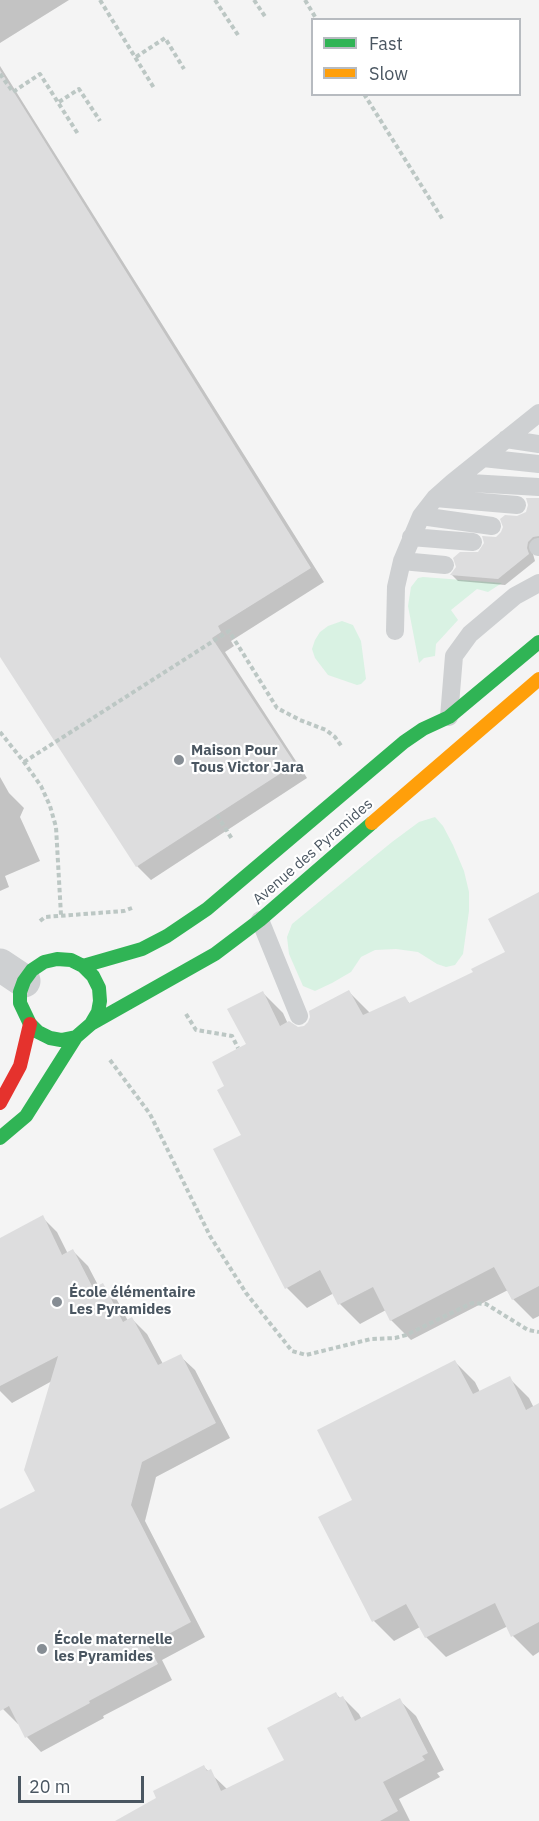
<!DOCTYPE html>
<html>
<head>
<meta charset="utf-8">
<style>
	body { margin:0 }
	#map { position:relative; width:539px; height:1821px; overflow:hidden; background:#f4f4f4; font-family:"IBM Plex Sans",sans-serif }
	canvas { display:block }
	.legend { position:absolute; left:311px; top:18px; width:210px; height:78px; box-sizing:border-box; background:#fff; border:2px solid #b7bbc0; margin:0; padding:8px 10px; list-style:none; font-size:18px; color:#4a5661 }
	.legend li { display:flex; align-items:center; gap:12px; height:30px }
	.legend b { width:30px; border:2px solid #b7bbc0 }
	.scale { position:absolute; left:18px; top:1776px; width:126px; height:27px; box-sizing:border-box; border:3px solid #4a5661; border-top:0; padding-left:8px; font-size:18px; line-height:21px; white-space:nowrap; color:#4a5661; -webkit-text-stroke:4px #fff; paint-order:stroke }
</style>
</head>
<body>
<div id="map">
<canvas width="539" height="1821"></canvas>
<ul class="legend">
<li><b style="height:8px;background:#30b455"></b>Fast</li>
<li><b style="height:8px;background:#ff9f0a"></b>Slow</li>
</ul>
<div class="scale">20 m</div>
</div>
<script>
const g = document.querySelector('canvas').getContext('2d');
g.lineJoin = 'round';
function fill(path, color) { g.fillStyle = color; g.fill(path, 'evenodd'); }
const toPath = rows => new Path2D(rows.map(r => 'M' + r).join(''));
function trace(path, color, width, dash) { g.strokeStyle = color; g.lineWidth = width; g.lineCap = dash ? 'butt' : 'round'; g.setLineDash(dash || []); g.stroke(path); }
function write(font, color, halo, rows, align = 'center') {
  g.font = font + ' "IBM Plex Sans",sans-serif'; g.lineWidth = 4.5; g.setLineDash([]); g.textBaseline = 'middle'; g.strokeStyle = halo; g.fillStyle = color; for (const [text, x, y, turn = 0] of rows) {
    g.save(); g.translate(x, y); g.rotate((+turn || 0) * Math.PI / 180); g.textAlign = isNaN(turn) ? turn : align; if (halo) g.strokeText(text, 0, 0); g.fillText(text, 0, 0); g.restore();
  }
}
fill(toPath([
	[423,577,502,583,488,592,477,589,451,610,458,620,436,644,435,656,424,658,419,663,408,606,411,587,418,578],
	[342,621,353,625,361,641,366,679,361,684,357,685,328,675,315,658,312,649,315,640,320,632,328,626],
	[435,817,443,826,453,845,464,871,469,892,469,911,463,954,455,965,446,967,437,964,418,952,396,949,375,950,361,957,351,972,332,983,315,991,303,986,289,954,287,937,292,924,392,842,419,822]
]), '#d9f2e3');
fill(toPath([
	[0,0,69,0,0,43],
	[0,66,324,582,231,641,234,646,225,652,307,778,151,880,137,866,0,654],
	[539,498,539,544,533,554,535,561,505,585,458,581,452,575,523,516],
	[0,777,9,793,24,808,20,817,40,861,5,876,9,887,0,891],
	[539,893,539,1316,533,1319,513,1299,508,1290,411,1340,391,1320,386,1310,360,1324,340,1304,334,1293,307,1308,287,1288,243,1135,226,1087,248,1045,263,993,283,1013,288,1024,296,1029,303,1028,349,992,370,1013,405,998,410,1004,475,973,507,953],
	[42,1217,57,1232,68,1254,73,1251,88,1266,99,1287,102,1285,117,1300,128,1321,132,1319,147,1334,163,1364,180,1356,195,1370,230,1438,156,1477,145,1521,205,1637,162,1660,172,1680,103,1716,104,1718,41,1752,27,1737,19,1723,18,1724,3,1709,0,1703,0,1511,37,1492,52,1381,12,1403,0,1391,0,1239],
	[455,1362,475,1382,480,1392,509,1378,529,1398,534,1408,539,1405,539,1652,533,1656,513,1636,508,1626,446,1657,426,1637,420,1627,394,1641,374,1621,355,1586,354,1500],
	[336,1694,341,1699,343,1698,359,1714,362,1720,399,1700,416,1716,444,1770,437,1773,440,1777,399,1799,410,1821,164,1821,204,1767,228,1790,286,1761]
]), '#0003');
fill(toPath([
	[0,70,311,568,218,626,221,632,212,638,295,764,136,867,0,657],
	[526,498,539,498,539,536,533,537,528,542,527,548,529,554,498,579,450,575,456,567,453,558,460,552,478,552,484,543,482,536,496,537,501,532,503,527,500,519,505,515,517,516,526,512,528,505],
	[539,892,539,1286,512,1300,494,1267,390,1321,373,1287,338,1305,320,1270,285,1289,213,1149,241,1135,217,1090,224,1086,212,1062,246,1044,227,1009,263,991,280,1026,289,1021,298,1027,304,1026,308,1022,310,1017,309,1011,349,990,363,1015,405,996,409,1003,473,972,471,969,505,952,488,919],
	[43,1215,62,1255,73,1249,93,1288,103,1283,123,1322,132,1317,158,1365,181,1354,216,1423,142,1462,131,1505,191,1622,148,1645,158,1664,89,1701,90,1703,25,1738,9,1706,0,1711,0,1509,35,1491,24,1470,58,1356,0,1386,0,1238],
	[455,1360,473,1394,510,1376,526,1410,539,1403,539,1622,511,1637,495,1603,425,1638,406,1604,372,1622,318,1517,352,1500,317,1430],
	[336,1692,339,1698,343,1696,355,1721,400,1698,428,1753,422,1756,425,1760,383,1782,398,1811,380,1821,115,1821,156,1798,153,1791,204,1765,207,1771,211,1769,221,1791,284,1760,267,1728]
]), '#ddddde');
trace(toPath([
	[100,0,154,88],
	[215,0,238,35],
	[254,0,266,18],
	[305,0,317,20],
	[136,57,165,38,184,69],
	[0,74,13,92,40,74,78,134],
	[364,94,443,220],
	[59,102,79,89,100,121],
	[0,732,24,762,41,786,50,806,56,827,61,915],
	[24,762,229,631,277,708,300,720,326,730,335,737,342,747],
	[217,815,232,839],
	[40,921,45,917,124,911,132,908],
	[186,1014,196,1030,232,1036,238,1048],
	[110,1060,150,1114,210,1236,246,1293,292,1351,306,1355,371,1339,395,1338,406,1335,472,1303,486,1304,528,1330,539,1332]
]), '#bcc7c4', 4, [4.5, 3]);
trace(toPath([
	[506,439,539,444],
	[483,458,539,464],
	[453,482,539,487],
	[435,498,517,505],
	[421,516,492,526],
	[411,537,473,542],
	[538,547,539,547],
	[402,561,445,565],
	[395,631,396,587,402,561,421,516,435,498,453,482,539,413],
	[449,717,454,656,470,634,515,596,539,583],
	[260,920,299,1016]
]), '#ced0d2', 18);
trace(toPath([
	[0,965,24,981]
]), '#ced0d2', 33);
trace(toPath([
	[83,966,142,949,167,936,207,909,404,742,423,729,449,717,539,642],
	[91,1024,98,1012,100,1001,99,988,93,976,83,966,71,960,57,959,44,962,32,970,24,981,20,992,20,1003,30,1024,38,1032,50,1038,61,1040,76,1037,91,1024,215,954,260,920,372,823],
	[0,1138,26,1116,76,1037]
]), '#30b455', 14);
trace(toPath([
	[372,823,539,679]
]), '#ff9f0a', 14);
trace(toPath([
	[0,1103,20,1066,30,1024]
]), '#e5322d', 14);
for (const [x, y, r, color] of [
	[179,760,6,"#868d94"],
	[57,1302,6,"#868d94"],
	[42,1649,6,"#868d94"]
]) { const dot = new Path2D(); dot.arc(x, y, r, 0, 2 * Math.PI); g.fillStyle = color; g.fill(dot); trace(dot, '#fff', 2); }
write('bold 15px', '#4a5661', '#fff', [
	["Maison Pour",191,751],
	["Tous Victor Jara",191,768],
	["École élémentaire",69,1293],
	["Les Pyramides",69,1310],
	["École maternelle",54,1640],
	["les Pyramides",54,1657]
], 'left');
write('15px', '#4a5661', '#fff', [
	["Avenue des Pyramides",313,852,-41]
]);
</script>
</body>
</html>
